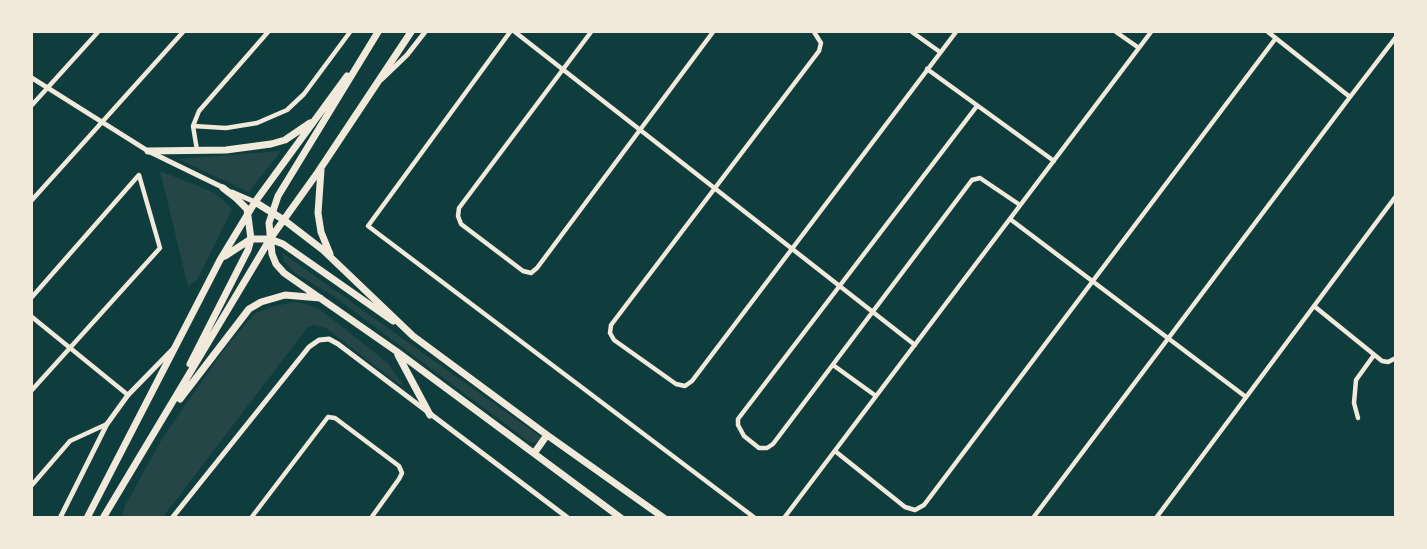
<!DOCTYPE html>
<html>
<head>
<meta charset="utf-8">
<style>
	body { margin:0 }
	#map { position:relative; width:1427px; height:549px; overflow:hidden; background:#0f3d3e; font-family:"Fira Sans",sans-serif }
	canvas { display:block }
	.frame { position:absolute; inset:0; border:33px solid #f1e9da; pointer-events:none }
</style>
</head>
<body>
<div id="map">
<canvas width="1427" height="549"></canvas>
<div class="frame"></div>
</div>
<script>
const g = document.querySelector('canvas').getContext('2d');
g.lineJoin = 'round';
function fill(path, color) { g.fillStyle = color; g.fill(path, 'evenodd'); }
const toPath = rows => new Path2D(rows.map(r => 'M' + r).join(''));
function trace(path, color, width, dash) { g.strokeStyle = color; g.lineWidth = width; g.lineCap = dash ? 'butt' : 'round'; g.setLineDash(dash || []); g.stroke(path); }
fill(toPath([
	[281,151,249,192,178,159],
	[160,171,215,193,232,209,197,280,188,286],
	[281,252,541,437,539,441,531,443,332,295,295,273,284,261],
	[294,302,306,304,322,311,388,363,404,386,399,384,326,328,313,325,307,328,163,517,122,517,125,506,163,437,226,347,254,314,270,307]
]), '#244646');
trace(toPath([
	[510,32,368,226,755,518],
	[515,32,915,345],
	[591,32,459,208,458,216,461,224,523,271,531,273,537,268,713,32],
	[814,32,821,43,819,51,611,325,610,333,614,340,676,384,685,386,692,381,956,32],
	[912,32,940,52],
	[1116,32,1139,48],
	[927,69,1054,161],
	[1350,97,1396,37],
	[32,105,98,32],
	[977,106,738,419,738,425,744,436,759,448,767,448,773,444,972,180,980,178,1020,205],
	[193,126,226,128,257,123,287,110,304,94,350,32],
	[197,150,193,126,199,111,268,32],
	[32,200,183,32],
	[1010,219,1246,397],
	[32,297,138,176],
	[1314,306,1382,361,1388,362,1396,358],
	[32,317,128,395],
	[833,365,876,396],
	[32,390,160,248,139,175],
	[1358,418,1354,403,1356,380,1374,355],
	[835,451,905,507,915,510,924,505,1276,38],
	[32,485,70,441,107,424],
	[251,518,328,417,335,418,399,466,402,473,399,479,371,518],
	[784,518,1151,32],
	[1033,518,1350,97,1268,32],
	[1156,518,1396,196]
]), '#f1e9da', 4.5);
trace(toPath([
	[32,78,148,151,224,188],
	[382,79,407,55,425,32],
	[232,192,255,202],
	[60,518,107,424,128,395,172,350],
	[172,518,309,347,319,340,329,339,338,344,568,518]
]), '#f1e9da', 5);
trace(toPath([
	[378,32,278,196,269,223,272,254,276,264,284,273,396,351,621,518],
	[148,151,226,150,271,144,285,140,310,123],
	[321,170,318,213,321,232,330,254],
	[255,202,284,220,323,250,413,336,547,435,664,518],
	[225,256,251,239,270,239,283,244,393,321],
	[398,355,430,415],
	[190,364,248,250,251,239,247,209,236,198,223,188],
	[180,399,249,309,261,302,285,295,320,298],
	[535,452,547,435],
	[87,518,220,260,255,202,347,76],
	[103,518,270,239,318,172,411,32]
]), '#f1e9da', 7);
</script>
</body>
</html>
